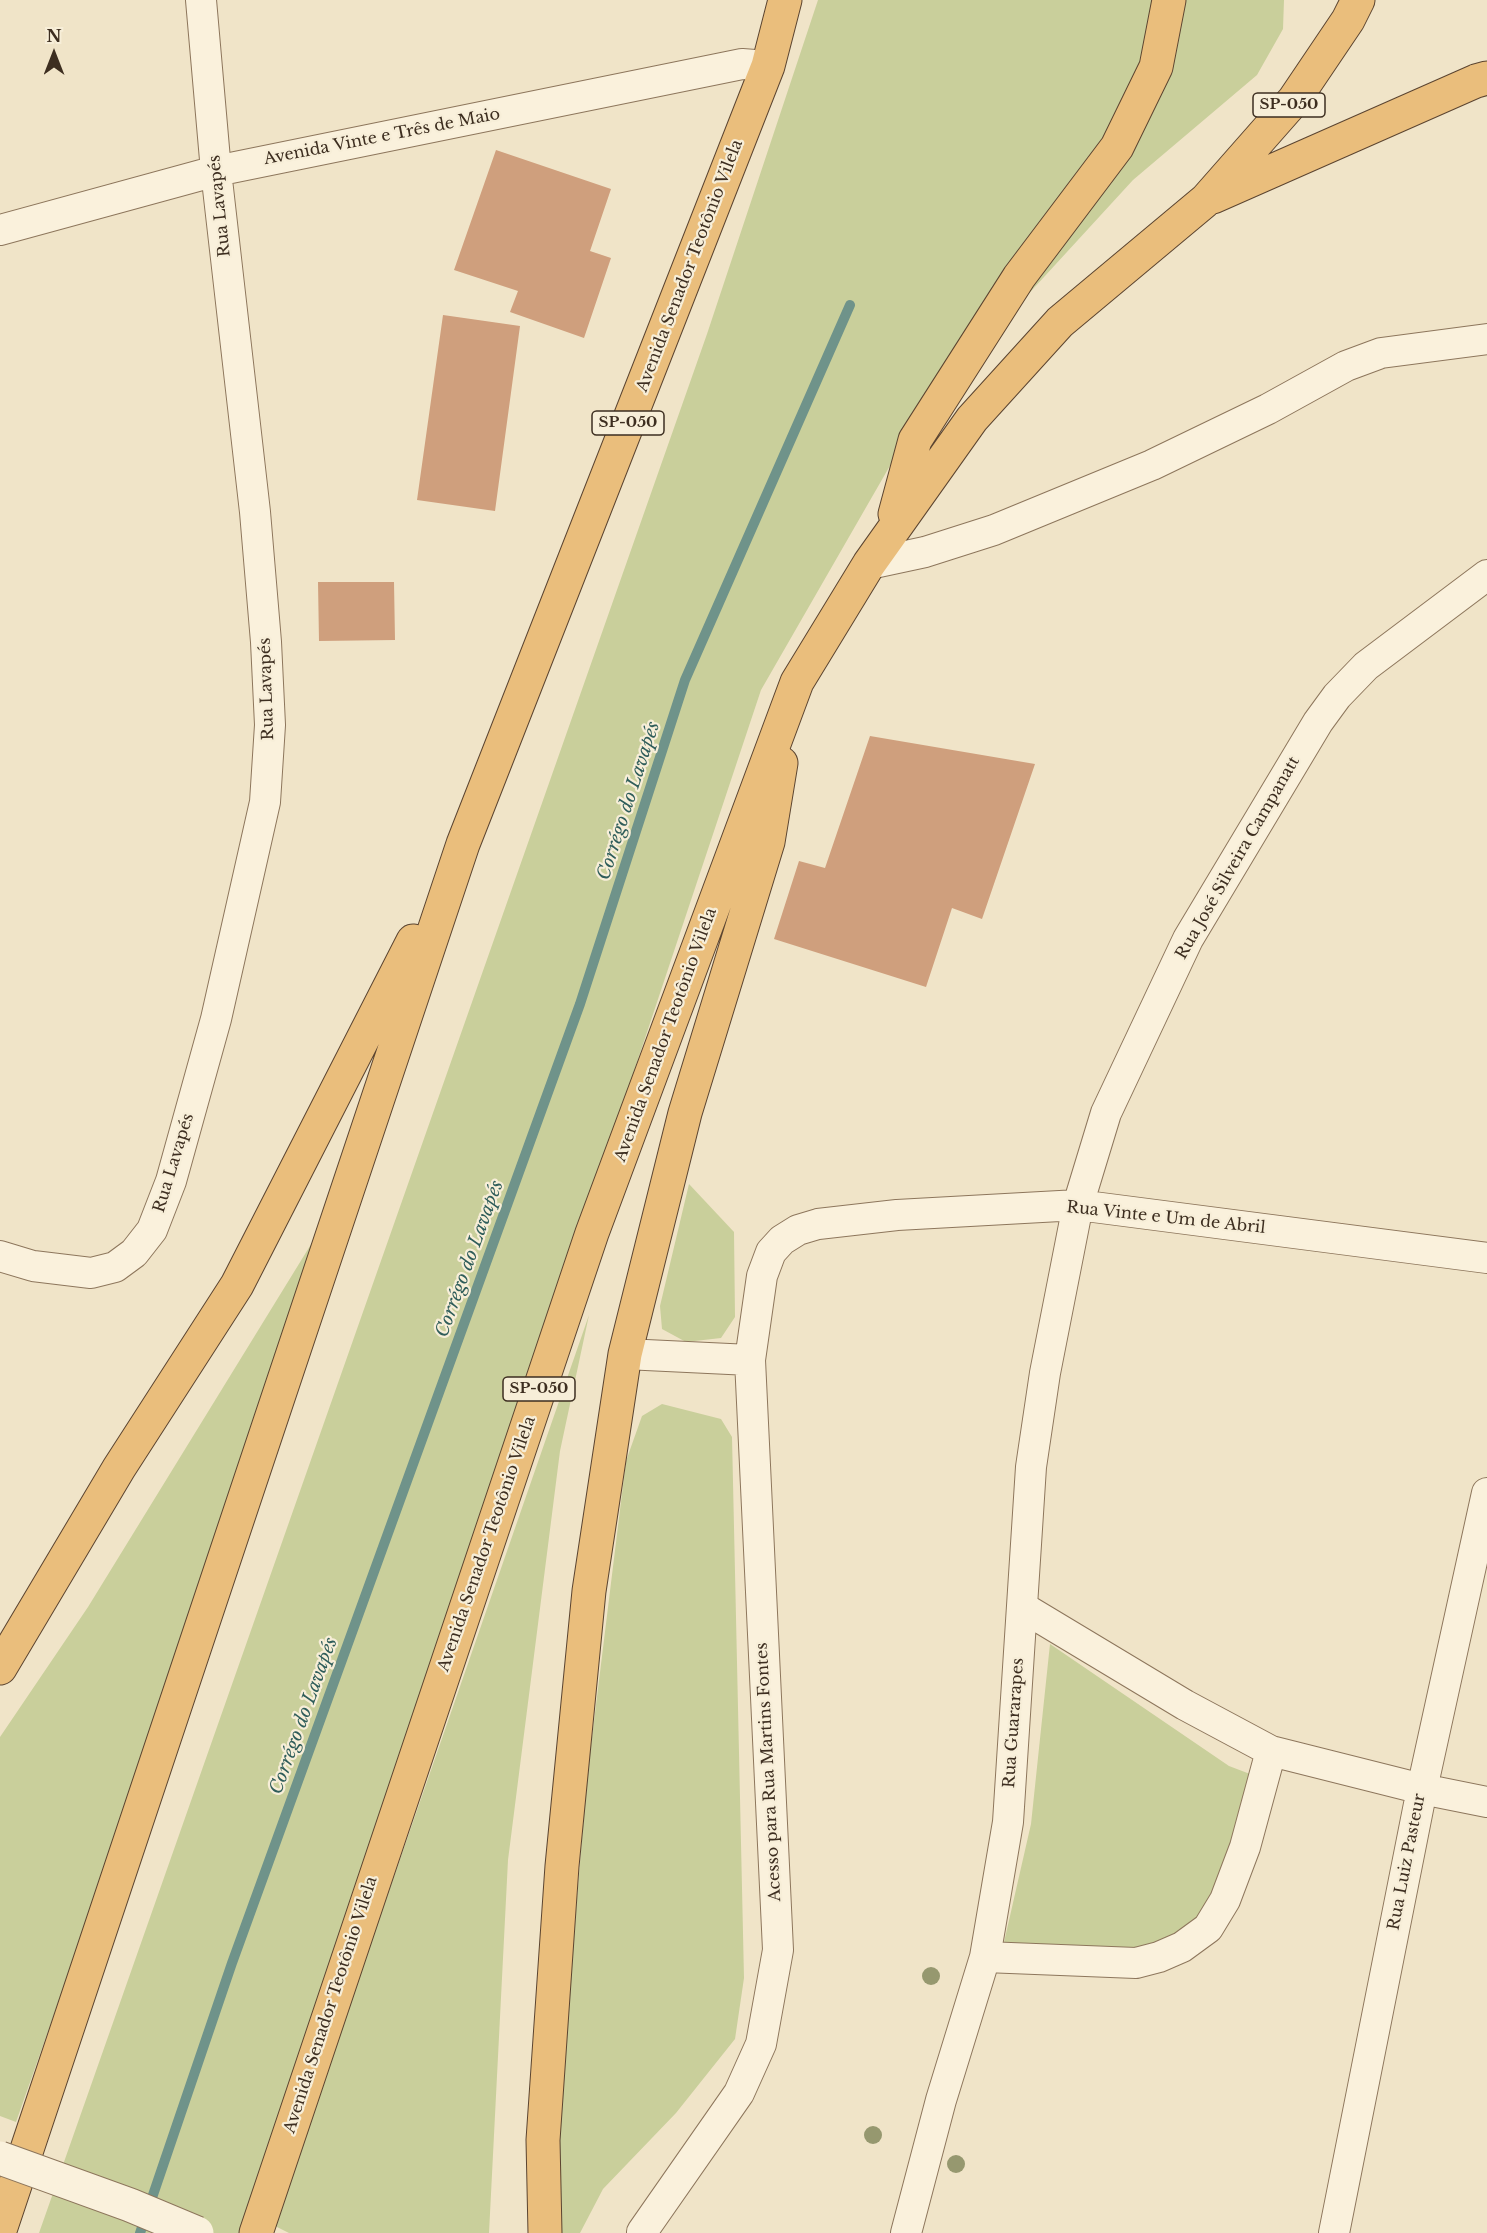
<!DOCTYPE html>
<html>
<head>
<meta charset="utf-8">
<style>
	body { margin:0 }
	#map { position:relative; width:1487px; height:2233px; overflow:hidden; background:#f0e4c8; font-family:"Libre Baskerville",serif }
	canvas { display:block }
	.north { position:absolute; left:24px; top:24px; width:60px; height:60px; -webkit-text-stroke:4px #f7eed8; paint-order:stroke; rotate:0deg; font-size:16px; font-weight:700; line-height:24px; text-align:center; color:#3d2e20 }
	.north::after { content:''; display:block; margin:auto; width:21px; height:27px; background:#3d2e20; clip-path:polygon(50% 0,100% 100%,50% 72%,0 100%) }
</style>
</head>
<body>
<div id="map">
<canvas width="1487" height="2233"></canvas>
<div class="north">N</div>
</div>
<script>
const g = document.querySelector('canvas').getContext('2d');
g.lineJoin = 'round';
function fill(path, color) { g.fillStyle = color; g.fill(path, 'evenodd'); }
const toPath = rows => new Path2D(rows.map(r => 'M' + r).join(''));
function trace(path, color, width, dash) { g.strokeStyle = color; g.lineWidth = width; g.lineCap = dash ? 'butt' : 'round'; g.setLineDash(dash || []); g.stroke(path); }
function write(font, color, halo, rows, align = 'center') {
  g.font = font + ' "Libre Baskerville",serif'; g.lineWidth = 4.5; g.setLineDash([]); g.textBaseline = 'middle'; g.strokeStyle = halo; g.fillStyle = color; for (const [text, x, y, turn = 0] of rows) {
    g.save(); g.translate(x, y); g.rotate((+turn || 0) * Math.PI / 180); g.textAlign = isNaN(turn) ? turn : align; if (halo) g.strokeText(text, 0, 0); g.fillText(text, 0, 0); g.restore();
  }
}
fill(toPath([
	[818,0,1284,0,1283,29,1257,75,1133,180,922,410,761,690,247,2233,39,2233,707,334],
	[689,1184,734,1232,735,1317,721,1338,686,1342,662,1329,660,1306],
	[345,1189,16,2122,0,2116,0,1737,88,1607],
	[589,1315,560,1451,508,1860,489,2233,289,2233,273,2225],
	[662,1404,721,1419,732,1437,744,1978,735,2039,676,2113,603,2189,580,2233,560,2233,560,2102,587,1778,626,1461,642,1416],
	[1050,1644,1229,1766,1250,1774,1228,1880,1200,1927,1143,1956,1002,1951,1031,1824]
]), '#c9cf9b');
trace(toPath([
	[140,2233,232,1963,580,1004,685,680,850,305]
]), '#6f938a', 10);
fill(toPath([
	[496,150,611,189,590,251,611,258,584,338,510,312,518,291,454,270],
	[443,315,520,326,495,511,417,500],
	[318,582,394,582,395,640,319,641],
	[870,736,1035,764,982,919,952,908,926,987,774,939,799,861,825,868]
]), '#cf9f7d');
const minor = toPath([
	[0,230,216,171,742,64,768,66],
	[869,564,925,552,994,530,1152,465,1268,409,1346,366,1381,353,1487,339],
	[0,1256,33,1266,91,1273,115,1267,134,1253,152,1230,171,1181,216,1019,265,802,270,725,266,642,255,512,216,171,201,0],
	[625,1354,750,1360],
	[1022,1607,1185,1705,1271,1751,1422,1789,1487,1802],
	[985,1957,1136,1963,1159,1957,1182,1947,1208,1928,1225,1900,1245,1847,1271,1751],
	[642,2232,739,2093,761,2044,778,1950,750,1360,762,1276,771,1252,782,1240,798,1230,818,1224,897,1215,1078,1205,1487,1258],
	[906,2233,941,2100,985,1957,1008,1822,1031,1467,1045,1373,1078,1205,1106,1113,1188,939,1318,722,1337,696,1366,666,1487,575],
	[1334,2233,1422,1789,1487,1493]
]);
const trunk = toPath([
	[1213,197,1476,81,1487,78],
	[895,514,915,440,1019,277,1117,147,1156,67,1169,0],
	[0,1668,119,1468,237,1285,413,941],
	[0,2230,463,844,768,66,785,0],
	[256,2233,592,1233,797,682,869,564,972,419,1060,322,1206,200,1294,100,1348,20,1358,0],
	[545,2233,543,2140,562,1866,589,1591,625,1354,685,1113,768,842,781,763]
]);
trace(minor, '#8d765c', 32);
trace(trunk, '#5b4430', 35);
trace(minor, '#faf1dc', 30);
trace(trunk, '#eabe7c', 33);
const tertiaryBridge = toPath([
	[0,2158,130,2205,197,2233]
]);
trace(tertiaryBridge, '#8d765c', 35, []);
trace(tertiaryBridge, '#faf1dc', 33);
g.fillStyle = '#96986f';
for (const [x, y] of [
	[931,1976],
	[873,2135],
	[956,2164]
]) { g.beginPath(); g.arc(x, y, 9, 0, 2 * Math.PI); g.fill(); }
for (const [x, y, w] of [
	[1289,105,72],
	[628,423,72],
	[539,1389,72]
]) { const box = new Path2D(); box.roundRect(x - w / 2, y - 12, w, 24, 4.5); g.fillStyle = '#f7eed8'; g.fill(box); trace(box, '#3d2e20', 1.5); }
write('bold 15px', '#3d2e20', null, [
	["SP-050",1289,105],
	["SP-050",628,423],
	["SP-050",539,1389]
]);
write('16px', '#3d2e20', '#f7eed8', [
	["Avenida Vinte e Três de Maio",382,137,-11],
	["Rua Lavapés",220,206,-96],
	["Avenida Senador Teotônio Vilela",690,266,-69],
	["Rua Lavapés",267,689,-92],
	["Rua José Silveira Campanatt",1238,858,-60],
	["Avenida Senador Teotônio Vilela",666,1035,-70],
	["Rua Lavapés",174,1163,-73],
	["Rua Vinte e Um de Abril",1166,1218,6],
	["Avenida Senador Teotônio Vilela",487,1544,-71],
	["Rua Guararapes",1014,1723,-86],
	["Acesso para Rua Martins Fontes",769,1772,-93],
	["Rua Luiz Pasteur",1407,1862,-79],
	["Avenida Senador Teotônio Vilela",331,2005,-72]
]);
write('italic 18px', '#2f5d5a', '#f7eed8', [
	["Corrégo do Lavapés",629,801,-72],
	["Corrégo do Lavapés",470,1259,-70],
	["Corrégo do Lavapés",304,1716,-70]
]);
</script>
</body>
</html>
